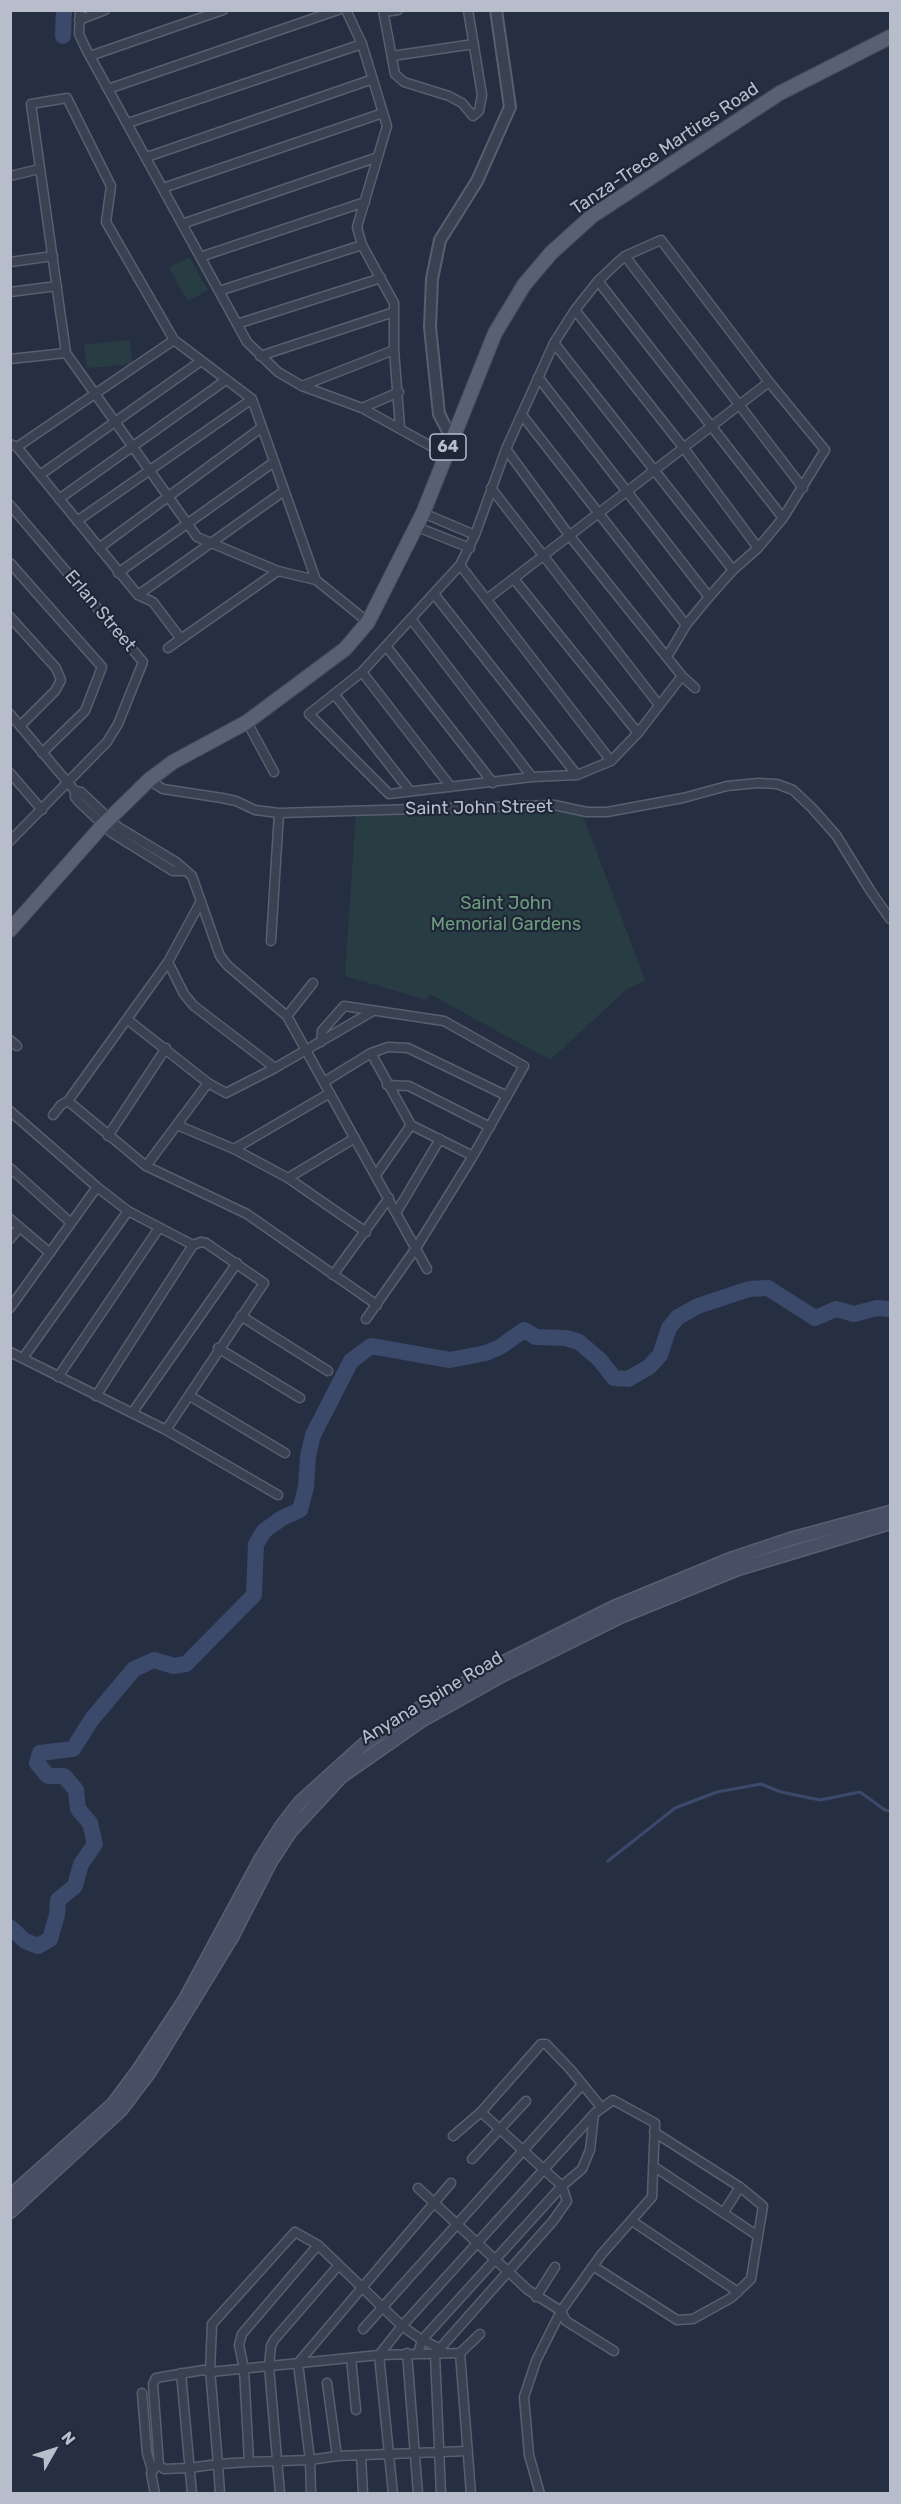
<!DOCTYPE html>
<html>
<head>
<meta charset="utf-8">
<style>
	body { margin:0 }
	#map { position:relative; width:901px; height:2504px; overflow:hidden; background:#262f42; font-family:Rubik,sans-serif }
	canvas { display:block }
	.frame { position:absolute; inset:0; border:12px solid #b7bdcb; pointer-events:none }
	.north { position:absolute; left:24px; top:2420px; width:60px; height:60px; -webkit-text-stroke:4px #1f2637; paint-order:stroke; rotate:51deg; font-size:16px; font-weight:700; line-height:24px; text-align:center; color:#b7bdcb }
	.north::after { content:''; display:block; margin:auto; width:21px; height:27px; background:#b7bdcb; clip-path:polygon(50% 0,100% 100%,50% 72%,0 100%) }
</style>
</head>
<body>
<div id="map">
<canvas width="901" height="2504"></canvas>
<div class="frame"></div>
<div class="north">N</div>
</div>
<script>
const g = document.querySelector('canvas').getContext('2d');
g.lineJoin = 'round';
function fill(path, color) { g.fillStyle = color; g.fill(path, 'evenodd'); }
const toPath = rows => new Path2D(rows.map(r => 'M' + r).join(''));
function trace(path, color, width, dash) { g.strokeStyle = color; g.lineWidth = width; g.lineCap = dash ? 'butt' : 'round'; g.setLineDash(dash || []); g.stroke(path); }
function write(font, color, halo, rows, align = 'center') {
  g.font = font + ' Rubik,sans-serif'; g.lineWidth = 4.5; g.setLineDash([]); g.textBaseline = 'middle'; g.strokeStyle = halo; g.fillStyle = color; for (const [text, x, y, turn = 0] of rows) {
    g.save(); g.translate(x, y); g.rotate((+turn || 0) * Math.PI / 180); g.textAlign = isNaN(turn) ? turn : align; if (halo) g.strokeText(text, 0, 0); g.fillText(text, 0, 0); g.restore();
  }
}
fill(toPath([
	[189,257,208,290,188,301,169,268],
	[130,340,132,364,87,368,84,345],
	[551,807,583,816,645,980,627,989,550,1060,430,994,427,1000,345,976,356,813]
]), '#283d43');
trace(toPath([
	[608,1861,675,1808,717,1792,761,1784,781,1792,820,1800,860,1792,885,1810,890,1811]
]), '#3b4a6b', 3);
trace(toPath([
	[63,36,64,10],
	[10,1927,25,1941,38,1946,50,1939,57,1915,58,1900,75,1886,81,1864,95,1844,90,1823,78,1809,76,1790,64,1776,48,1776,37,1763,40,1753,73,1749,92,1719,134,1669,154,1660,174,1666,186,1664,254,1595,256,1544,264,1531,282,1518,300,1510,306,1487,308,1456,313,1435,351,1361,371,1346,450,1360,486,1353,500,1347,524,1330,536,1337,566,1338,579,1342,600,1360,614,1378,628,1379,649,1367,660,1355,669,1328,678,1317,698,1306,749,1289,768,1288,815,1318,836,1309,854,1314,877,1308,890,1309]
]), '#3b4a6b', 16);
const minor = toPath([
	[80,10,79,34,86,49,247,342,278,372,302,386,362,408,445,454],
	[346,10,362,44,387,126,357,227,362,245,394,303,394,350,400,427],
	[383,10,395,74,404,82,449,96,462,103,473,116,479,111,482,95,468,10],
	[384,12,398,10],
	[79,20,105,10],
	[90,56,223,10],
	[392,56,474,44],
	[108,89,338,10],
	[128,123,362,44],
	[147,157,373,79],
	[10,176,39,169],
	[163,188,383,113],
	[182,224,378,157],
	[625,256,803,488],
	[200,257,365,202],
	[10,262,53,256],
	[598,281,783,518],
	[219,291,362,245],
	[10,292,57,286],
	[575,310,683,447,758,548],
	[237,324,381,278],
	[554,343,733,570],
	[260,356,394,312],
	[10,359,66,353],
	[538,377,709,597],
	[302,386,394,350],
	[362,408,399,392],
	[522,415,686,625],
	[10,444,17,447,138,595,153,602,181,639],
	[17,447,174,340],
	[506,449,569,535,682,676,695,688],
	[40,475,201,361],
	[491,488,659,705],
	[59,499,226,380],
	[10,505,143,662,118,724,107,742,10,841],
	[423,513,475,535],
	[77,521,252,399],
	[417,527,470,548],
	[99,548,261,428],
	[10,563,102,667,85,711,42,753],
	[460,565,611,761],
	[118,573,274,462],
	[514,579,638,733],
	[316,580,252,399,174,340,106,222,111,186,67,98,31,104,66,353,197,537,278,571,316,580,368,622],
	[434,594,577,775],
	[138,595,284,491],
	[487,599,769,382],
	[10,617,56,668,61,680,55,691,20,726],
	[412,620,532,777],
	[386,646,493,783],
	[168,648,278,571],
	[667,657,686,625,709,597,733,570,758,548,783,518,825,450,769,382,661,240,625,256,618,262,598,281,575,310,554,343,506,449,475,535,460,565,362,672,309,714,389,794,532,777,577,775,611,761,638,733,682,676],
	[362,672,451,787],
	[335,695,410,791],
	[10,714,75,791,81,792,118,827,176,862,192,876,220,956,228,966,287,1016,427,1269],
	[247,722,274,772],
	[10,773,42,810],
	[149,780,163,789,222,798,236,801,255,810,279,813,554,805,587,812,607,812,683,798,727,786,758,783,777,784,793,790,812,808,836,835,870,890,890,919],
	[75,791,75,797,78,801,112,833,173,871,185,871],
	[201,901,168,962,68,1101,146,1166,247,1214,377,1305],
	[271,941,279,813],
	[168,962,184,994,194,1006,275,1068],
	[287,1016,313,983],
	[128,1020,208,1083,226,1093,275,1068,373,1011],
	[10,1040,17,1046],
	[321,1042,322,1031,344,1006,444,1021,524,1066,473,1156,416,1248,366,1319],
	[371,1053,411,1125],
	[324,1082,371,1053,388,1047,408,1048,507,1096],
	[387,1085,409,1086,490,1127],
	[10,1111,97,1187,128,1211,193,1245,96,1396],
	[53,1115,61,1105,68,1101],
	[177,1125,234,1149,288,1178,366,1232],
	[108,1136,166,1048],
	[234,1149,330,1093],
	[146,1166,208,1083],
	[10,1168,71,1223],
	[376,1175,411,1125,473,1156],
	[288,1178,355,1138],
	[396,1213,440,1139],
	[10,1219,50,1253],
	[10,1239,20,1227],
	[333,1275,389,1198],
	[10,1308,97,1187],
	[241,1316,328,1371],
	[218,1348,300,1398],
	[10,1352,166,1430,278,1495],
	[23,1358,128,1211],
	[58,1377,159,1228],
	[190,1396,285,1453],
	[132,1413,237,1263],
	[166,1430,264,1283,206,1243,201,1242,193,1245],
	[654,2132,740,2187,724,2212],
	[453,2136,481,2112,541,2044,546,2044,570,2069,601,2107],
	[472,2159,526,2101],
	[653,2166,758,2236,763,2206,740,2187],
	[418,2188,528,2290,561,2311,566,2321,614,2351],
	[632,2221,738,2292],
	[593,2266,677,2320,693,2319,731,2298,751,2279,758,2236],
	[536,2297,555,2267],
	[363,2329,582,2085],
	[439,2348,422,2340,402,2326,318,2245,295,2232,212,2324,210,2372,379,2355,460,2353],
	[407,2353,418,2494],
	[418,2354,422,2340,562,2186,582,2169,590,2150,594,2114],
	[351,2358,356,2410],
	[181,2373,192,2494],
	[327,2383,337,2456],
	[142,2393,147,2453,152,2470],
	[361,2455,363,2494],
	[249,2462,244,2369,239,2345,242,2334,318,2245],
	[155,2494,151,2473,156,2467],
	[220,2494,218,2464,211,2381,210,2372,203,2370,156,2378,153,2384,159,2465,164,2469,189,2468,218,2464,249,2462,310,2460,337,2456,468,2451],
	[280,2494,269,2366,271,2346,274,2340,338,2266],
	[311,2494,310,2460,298,2363,451,2183],
	[393,2494,379,2355,402,2326,595,2113,613,2100,655,2123,652,2197,601,2255,561,2311,536,2361,524,2397,529,2455,540,2494],
	[441,2494,435,2354,553,2221,567,2201,562,2186,481,2112],
	[471,2494,460,2353,480,2334]
]);
const tertiary = toPath([
	[452,439,439,414,430,327,432,279,440,240,477,181,510,107,496,10]
]);
const secondary = toPath([
	[10,2196,113,2104,139,2069,184,2001,260,1860,282,1825,300,1802,364,1744,416,1710,496,1666,614,1607,733,1558,790,1539,890,1512],
	[10,2212,121,2110,149,2073,232,1937,270,1863,291,1831,342,1776,421,1721,503,1675,620,1617,738,1569,890,1523]
]);
const primary = toPath([
	[10,930,103,825,149,780,173,762,247,722,345,649,368,622,423,513,495,333,524,285,551,253,592,216,780,93,890,37]
]);
trace(minor, '#585f6f', 11);
trace(tertiary, '#585f6f', 14);
trace(secondary, '#585f6f', 15);
trace(primary, '#444a5b', 16);
trace(minor, '#3a4151', 8);
trace(tertiary, '#3a4151', 10);
trace(secondary, '#484f64', 12);
trace(primary, '#586071', 14);
for (const [x, y, w] of [
	[448,447,36]
]) { const box = new Path2D(); box.roundRect(x - w / 2, y - 13, w, 26, 4.5); g.fillStyle = '#1f2637'; g.fill(box); trace(box, '#b7bdcb', 1.5); }
write('bold 16px', '#b7bdcb', null, [
	["64",448,447]
]);
write('18px', '#b7bdcb', '#1f2637', [
	["Tanza-Trece Martires Road",665,149,-34],
	["Erlan Street",100,611,50],
	["Saint John Street",479,808,-1],
	["Anyana Spine Road",432,1698,-31]
]);
write('18px', '#6e9d7e', '#1f2637', [
	["Saint John",506,904],
	["Memorial Gardens",506,925]
]);
</script>
</body>
</html>
